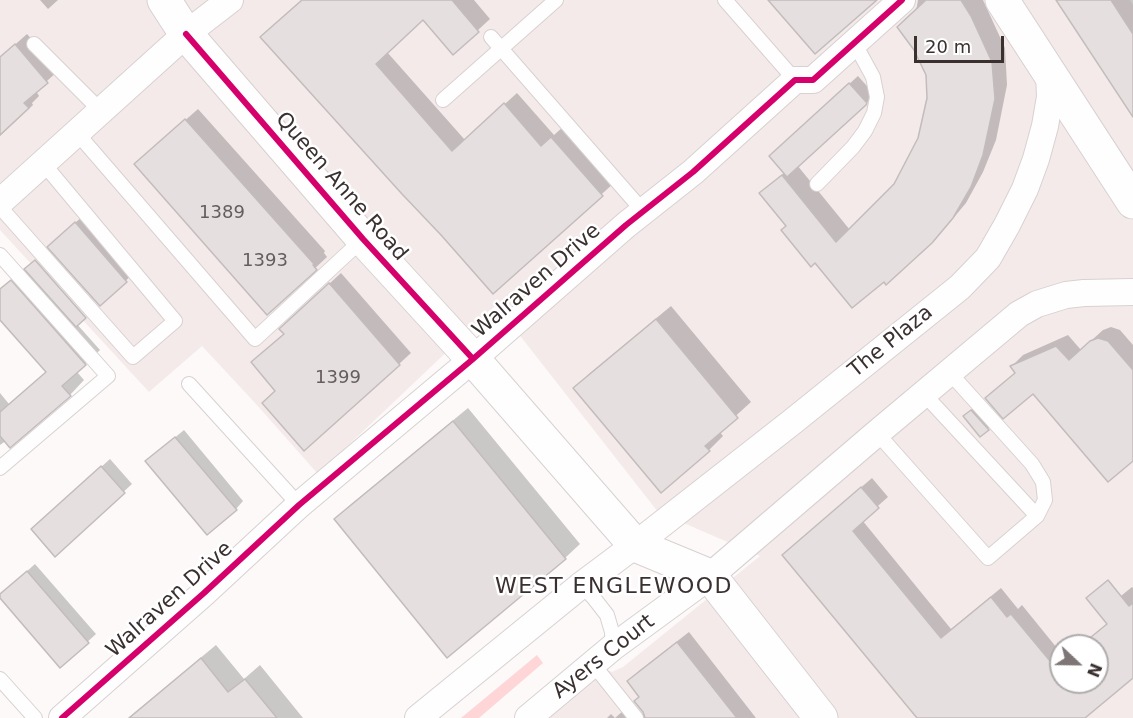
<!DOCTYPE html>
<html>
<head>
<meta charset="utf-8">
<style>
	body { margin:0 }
	#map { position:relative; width:1133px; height:718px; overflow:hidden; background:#fdf9f9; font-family:"DejaVu Sans",sans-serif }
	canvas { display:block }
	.north { position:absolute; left:1049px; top:634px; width:60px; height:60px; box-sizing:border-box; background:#fff; border:2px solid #b0acac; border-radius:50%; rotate:112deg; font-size:16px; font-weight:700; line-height:24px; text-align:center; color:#3a3030 }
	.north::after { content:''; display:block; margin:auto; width:21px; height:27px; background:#7e7676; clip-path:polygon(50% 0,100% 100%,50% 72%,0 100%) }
	.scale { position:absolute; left:914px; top:36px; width:90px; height:27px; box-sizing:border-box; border:3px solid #3a3030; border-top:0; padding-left:8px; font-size:18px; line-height:21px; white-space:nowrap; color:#3a3030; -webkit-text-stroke:4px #fff; paint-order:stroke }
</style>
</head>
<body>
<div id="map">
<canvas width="1133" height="718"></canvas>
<div class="north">N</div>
<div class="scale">20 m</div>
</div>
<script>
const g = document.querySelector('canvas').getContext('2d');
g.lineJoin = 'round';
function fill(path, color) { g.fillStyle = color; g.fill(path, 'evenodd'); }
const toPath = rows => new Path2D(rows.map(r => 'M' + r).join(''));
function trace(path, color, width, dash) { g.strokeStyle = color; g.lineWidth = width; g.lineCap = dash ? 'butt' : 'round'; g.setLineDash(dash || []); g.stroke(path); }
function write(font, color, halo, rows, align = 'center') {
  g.font = font + ' "DejaVu Sans",sans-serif'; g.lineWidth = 5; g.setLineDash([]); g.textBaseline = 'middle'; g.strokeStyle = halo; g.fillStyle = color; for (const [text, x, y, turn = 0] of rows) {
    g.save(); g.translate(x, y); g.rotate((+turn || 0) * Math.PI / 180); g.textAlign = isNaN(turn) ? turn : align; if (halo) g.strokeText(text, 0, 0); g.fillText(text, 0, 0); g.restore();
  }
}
fill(toPath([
	[0,0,1130,0,1133,5,1133,718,528,718,593,664,612,672,623,667,760,556,658,512,496,305,318,474,256,404,202,346,149,392,0,230],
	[1061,646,1097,646,1097,682,1061,682]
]), '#f4eaea');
fill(toPath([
	[537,655,543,663,479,718,461,718]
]), '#fed6d8');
fill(toPath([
	[40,0,58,0,48,9],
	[302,0,474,0,490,19,453,53,423,18,387,52,465,140,517,93,554,135,564,126,614,183,493,292],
	[918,0,983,0,1005,48,1007,85,996,140,983,172,966,203,945,228,931,242,886,282,788,225,761,193,785,172,778,148,858,76,874,94,874,96,797,165,850,230,896,184,919,138,929,98,928,75,915,49,898,26,916,9,917,6],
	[1058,0,1133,0,1133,114],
	[27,34,59,70,36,91,39,96,32,103,33,105,0,136,0,58],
	[198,109,325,251,324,253,327,257,267,313,148,153],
	[84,215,134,273,100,304,57,239],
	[26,267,100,350,77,372,84,380,70,395,0,445,0,393,9,404,47,372,0,317,0,289],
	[341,273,411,353,399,364,277,390,264,351,285,333,293,317],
	[671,306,751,402,719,431,723,436,709,450,575,388,590,373],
	[1111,327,1120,330,1133,345,1133,459,1034,392,987,398,1017,372,1012,366,1023,355,1068,335,1081,350,1103,330],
	[468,408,580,544,565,558,336,519,350,505],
	[973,408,996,421,981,435,965,416],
	[184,430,243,501,236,509,155,454],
	[110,459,132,484,56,554,41,521],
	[872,478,888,497,862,520,951,629,1001,588,1018,609,1022,605,1061,653,1061,682,1097,682,1097,646,1080,646,1108,623,1111,604,1132,587,1133,588,1133,677,1083,718,919,718,794,545],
	[35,564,96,634,61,666,8,588],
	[689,632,756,718,607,718,611,714,615,718,632,703,642,714,644,713,641,697,629,682,640,670],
	[216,645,244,679,260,665,303,718,128,718]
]), '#0003');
const building = toPath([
	[302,0,452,0,479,32,453,55,423,20,376,64,452,151,504,103,541,146,551,137,603,196,493,294,441,235,402,194,260,37,302,0],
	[768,0,877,0,815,54,768,0],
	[926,0,961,0,971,16,992,62,995,99,983,155,971,187,953,218,932,243,886,285,884,282,852,308,815,263,811,267,781,230,786,226,759,193,782,175,836,242,894,184,918,138,927,98,926,75,914,50,897,27,926,0],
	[1056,0,1111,0,1133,34,1133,117,1056,0],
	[15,44,48,83,24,103,29,108,0,135,0,57,15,44],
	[849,83,867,103,866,105,787,177,769,156,849,83],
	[185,119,314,264,313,265,317,270,267,315,134,164,185,119],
	[75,222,127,282,100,306,47,247,75,222],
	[35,260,86,318,76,327,24,269,35,260],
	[11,280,86,365,62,386,71,396,10,448,0,436,0,412,46,372,0,320,0,289,11,280],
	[329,283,400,365,304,451,262,403,275,391,251,362,284,334,279,329,329,283],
	[656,319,738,418,705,446,710,451,661,493,573,388,656,319],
	[1098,338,1108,341,1133,370,1133,461,1108,482,1033,394,1003,419,985,398,1015,373,1010,366,1056,346,1069,360,1090,341,1098,338],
	[971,410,989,430,980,437,963,416,971,410],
	[453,421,566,559,447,658,334,519,453,421],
	[175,437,237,510,207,535,145,461,175,437],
	[101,466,125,493,55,557,31,529,101,466],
	[861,487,879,508,853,531,941,638,991,597,1007,617,1011,614,1055,667,1061,662,1061,682,1097,682,1097,646,1080,646,1107,624,1086,598,1108,580,1129,606,1133,603,1133,678,1085,718,917,718,782,555,861,487],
	[27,571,89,643,60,668,0,598,0,594,27,571],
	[677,642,737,718,645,718,643,712,634,701,639,697,627,681,677,642],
	[201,658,228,692,245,679,277,718,129,718,201,658]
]);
fill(building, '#e6dfdf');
trace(building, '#c3bcbc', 1.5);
const lane = toPath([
	[725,0,795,80],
	[491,37,643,211],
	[34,44,101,111],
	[443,100,556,0],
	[77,133,255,339,363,239],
	[817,184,853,147,865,131,874,113,877,97,873,77,861,55,852,45],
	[0,207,133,357,175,321,43,163],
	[0,255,108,376,0,468],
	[949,372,1032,464,1043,482,1045,500,1037,516],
	[189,384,299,505],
	[877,433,988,558,1037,516,924,394],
	[579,587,587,591,593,597,607,615,612,632,613,647],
	[593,664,636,718],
	[0,679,35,718]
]);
const street = toPath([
	[0,202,186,34,230,0],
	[62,718,204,593,299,505,473,359,626,225,693,172,795,80,813,80,902,0],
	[418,718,579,587,635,545,792,422,960,287,988,258,1007,225,1025,189,1036,159,1045,126,1050,97,1049,72],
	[528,718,613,647,710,576,877,433,1019,314,1037,304,1066,295,1084,293,1133,292]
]);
const secondary = toPath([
	[164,0,186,34,363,239,473,359,635,545,710,576,821,718],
	[1002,0,1133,202]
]);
trace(lane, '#d8d1d1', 16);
trace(street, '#d8d1d1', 28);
trace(secondary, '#d8d1d1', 35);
trace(lane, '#fffefe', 14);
trace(street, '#fffefe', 26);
trace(secondary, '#fffefe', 33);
trace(toPath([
	[186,34,363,239,473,359],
	[62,718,204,593,299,505,473,359,626,225,693,172,795,80,813,80,902,0]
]), '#d6006c', 6);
write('18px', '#665d5d', null, [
	["1389",222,213],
	["1393",265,261],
	["1399",338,378]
]);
write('21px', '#3a3030', '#fff', [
	["Queen Anne Road",341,187,49],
	["Walraven Drive",537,281,-41],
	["The Plaza",891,342,-39],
	["Walraven Drive",170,600,-42],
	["Ayers Court",604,657,-38]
]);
g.letterSpacing = '1.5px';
write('22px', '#3a3030', '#fff', [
	["WEST ENGLEWOOD",614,587]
]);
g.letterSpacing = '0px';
</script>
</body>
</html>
